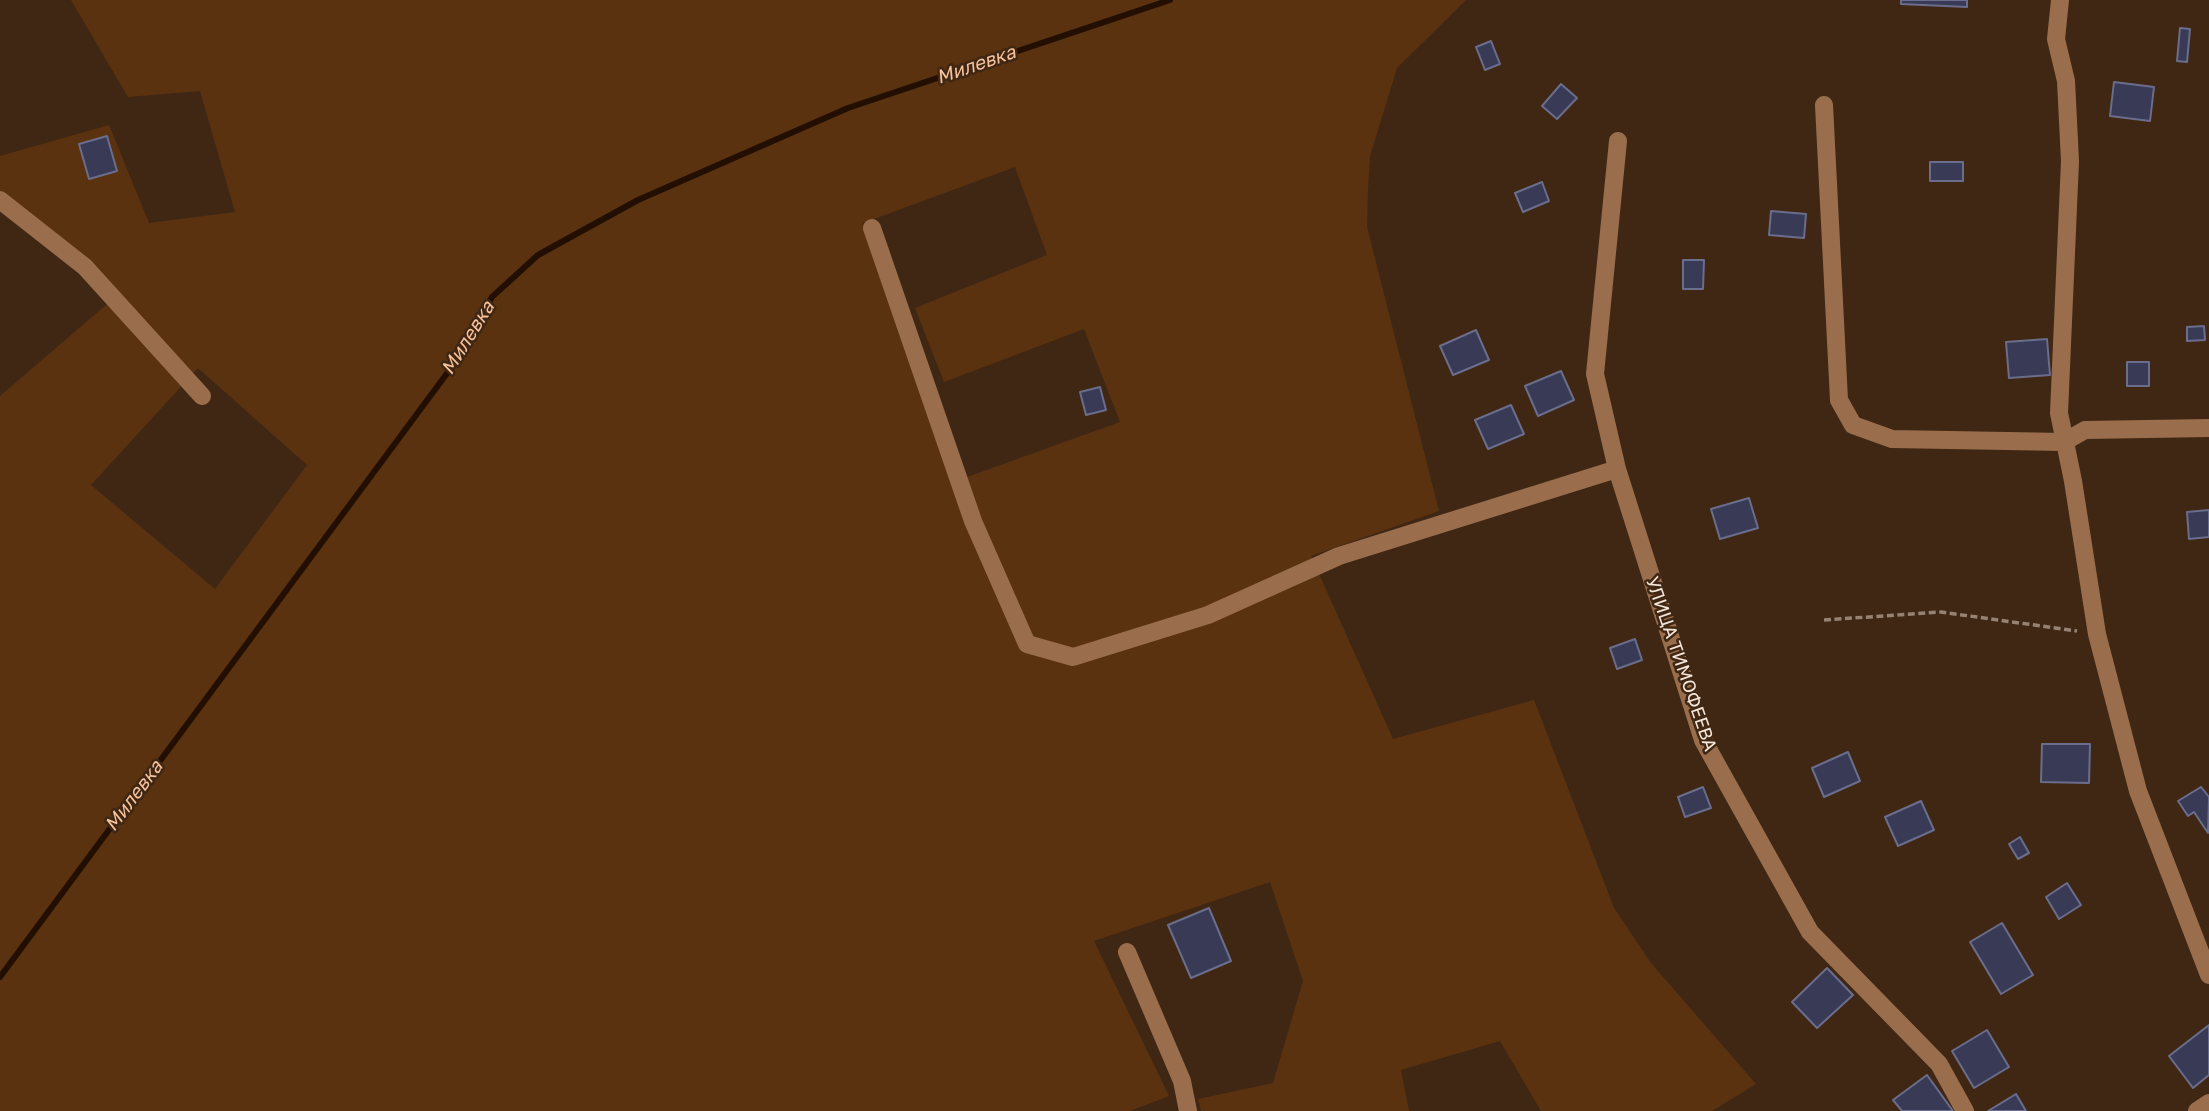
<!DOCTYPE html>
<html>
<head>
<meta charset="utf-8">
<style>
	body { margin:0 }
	canvas { display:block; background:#3f2714 }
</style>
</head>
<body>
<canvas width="2209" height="1111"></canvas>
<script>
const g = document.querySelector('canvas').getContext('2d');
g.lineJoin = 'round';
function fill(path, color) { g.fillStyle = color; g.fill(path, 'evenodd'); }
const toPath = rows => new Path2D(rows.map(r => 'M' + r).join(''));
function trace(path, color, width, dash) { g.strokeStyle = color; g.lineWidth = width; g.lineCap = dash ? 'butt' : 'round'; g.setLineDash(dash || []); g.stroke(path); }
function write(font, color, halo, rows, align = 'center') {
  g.font = font + ' "Golos Text",sans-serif'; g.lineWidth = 5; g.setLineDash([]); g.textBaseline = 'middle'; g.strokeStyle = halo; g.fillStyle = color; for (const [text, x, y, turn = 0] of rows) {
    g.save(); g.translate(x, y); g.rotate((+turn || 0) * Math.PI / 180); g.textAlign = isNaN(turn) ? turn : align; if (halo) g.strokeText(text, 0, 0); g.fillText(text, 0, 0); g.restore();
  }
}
fill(toPath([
	[71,0,1466,0,1397,68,1370,156,1368,190,1367,227,1439,511,1311,556,1393,739,1534,700,1614,908,1651,963,1756,1084,1712,1111,1541,1111,1500,1041,1401,1070,1409,1111,1201,1111,1198,1099,1273,1083,1303,981,1270,882,1094,941,1169,1096,1130,1111,0,1111,0,396,120,293,97,266,13,204,0,190,0,156,109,125,149,223,235,212,200,91,128,97],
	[1015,167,1047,255,915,308,944,382,1084,329,1120,422,956,481,863,223],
	[198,368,307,465,215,589,91,485]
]), '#5a320f');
trace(toPath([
	[0,977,448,372,492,297,538,255,638,200,848,108,1170,0]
]), '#220f02', 6);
const building = toPath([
	[1901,0,1967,0,1967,7,1901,4,1901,0],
	[2180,28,2190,29,2187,62,2177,61,2180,28],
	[1491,41,1500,64,1485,70,1476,47,1491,41],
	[2114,82,2154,87,2150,121,2110,116,2114,82],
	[1561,84,1577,98,1557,119,1542,106,1561,84],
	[107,136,117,171,89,179,79,144,107,136],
	[1930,162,1963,162,1963,181,1930,181,1930,162],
	[1542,182,1549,201,1523,212,1515,193,1542,182],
	[1771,211,1806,214,1804,238,1769,235,1771,211],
	[1683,260,1704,260,1703,289,1683,289,1683,260],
	[2204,326,2205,340,2187,341,2187,327,2204,326],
	[1476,330,1489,360,1453,375,1440,346,1476,330],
	[2047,339,2050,375,2009,378,2006,342,2047,339],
	[2127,362,2149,362,2149,386,2127,386,2127,362],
	[1561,371,1574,400,1538,416,1525,386,1561,371],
	[1100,387,1106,410,1086,415,1080,392,1100,387],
	[1511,405,1524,434,1488,449,1475,420,1511,405],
	[1749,498,1758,528,1720,539,1711,509,1749,498],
	[2209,510,2209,537,2189,539,2187,512,2209,510],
	[1635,639,1642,660,1617,669,1610,648,1635,639],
	[2042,744,2090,744,2089,783,2041,782,2042,744],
	[1848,752,1860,781,1824,797,1812,768,1848,752],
	[1703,787,1711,808,1685,817,1678,797,1703,787],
	[2201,787,2209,797,2208,833,2194,812,2188,816,2178,801,2201,787],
	[1921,801,1934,830,1898,846,1885,817,1921,801],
	[2020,837,2029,853,2018,859,2009,844,2020,837],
	[2067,883,2081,905,2059,919,2046,897,2067,883],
	[1209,908,1231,961,1191,978,1168,925,1209,908],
	[2002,923,2033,975,2001,994,1970,942,2002,923],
	[1827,968,1853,995,1817,1028,1792,1002,1827,968],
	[2209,1025,2209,1075,2193,1088,2169,1056,2209,1025],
	[1987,1030,2009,1067,1974,1088,1952,1051,1987,1030],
	[1927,1075,1953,1111,1902,1111,1893,1100,1927,1075],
	[2016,1094,2026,1111,1988,1111,2016,1094]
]);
fill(building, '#383a56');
trace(building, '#6a6d8b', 2);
trace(toPath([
	[1824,620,1941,612,2077,631]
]), '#968272', 3.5, [7, 3.5]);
trace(toPath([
	[2060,0,2056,39,2066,81,2070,161,2059,413,2073,481,2097,634,2138,791,2209,975],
	[1824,105,1839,400,1853,425,1892,439,2064,442,2085,430,2209,428],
	[1618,141,1595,374,1617,469,1703,740,1810,932,1939,1064,1965,1111],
	[0,200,85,267,202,396],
	[872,228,973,521,1027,644,1073,657,1208,615,1339,556,1617,469],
	[1127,952,1182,1081,1188,1111],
	[2197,1111,2209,1103]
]), '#9a6e4c', 18);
write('18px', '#f6e5d9', '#3f2714', [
	["УЛИЦА ТИМОФЕЕВА",1681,664,71]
]);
write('italic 19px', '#f8c39c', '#3f2714', [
	["Милевка",976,65,-19],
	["Милевка",468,338,-58],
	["Милевка",134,796,-53]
]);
</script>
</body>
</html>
